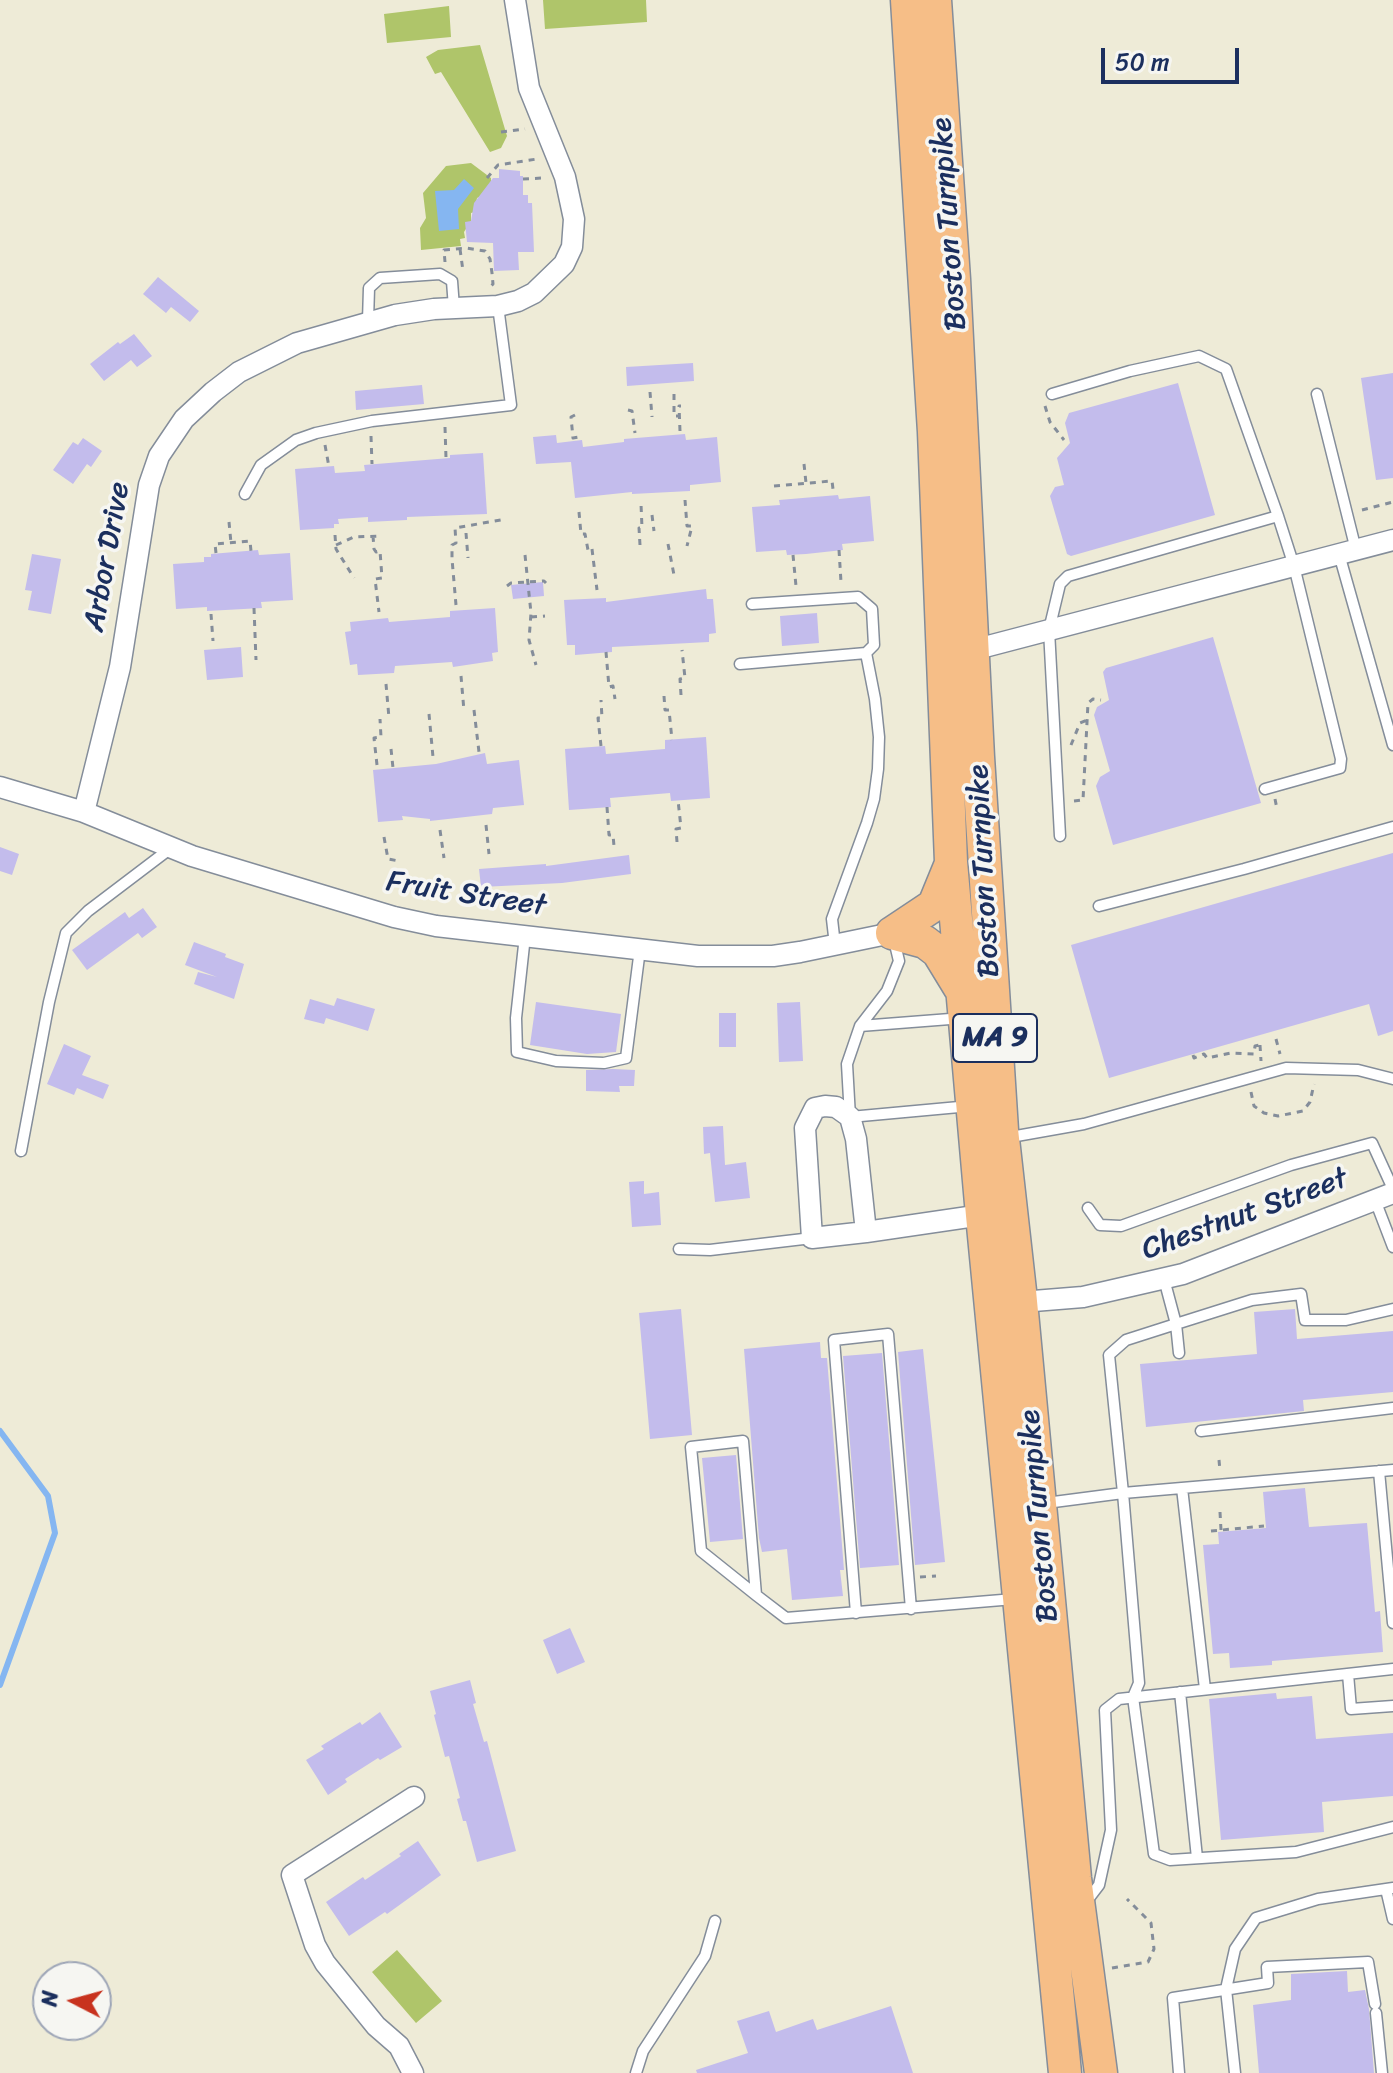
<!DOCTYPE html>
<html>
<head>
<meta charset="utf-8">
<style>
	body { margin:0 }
	#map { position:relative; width:1393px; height:2073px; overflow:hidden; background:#eeebd7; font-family:Sriracha,sans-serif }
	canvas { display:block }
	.north { position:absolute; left:32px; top:1961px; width:80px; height:80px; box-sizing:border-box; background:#f6f6f2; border:2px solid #9ea6b7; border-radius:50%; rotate:276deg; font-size:22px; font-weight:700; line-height:32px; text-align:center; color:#1b2f5e }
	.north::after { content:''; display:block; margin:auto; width:28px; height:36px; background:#c8321e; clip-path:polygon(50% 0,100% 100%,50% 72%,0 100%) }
	.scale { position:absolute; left:1101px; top:48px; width:138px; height:36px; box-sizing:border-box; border:4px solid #1b2f5e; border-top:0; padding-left:10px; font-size:24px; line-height:28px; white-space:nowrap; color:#1b2f5e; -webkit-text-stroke:6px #f6f6f2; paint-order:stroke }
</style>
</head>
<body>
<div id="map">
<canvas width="1393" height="2073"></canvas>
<div class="north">N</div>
<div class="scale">50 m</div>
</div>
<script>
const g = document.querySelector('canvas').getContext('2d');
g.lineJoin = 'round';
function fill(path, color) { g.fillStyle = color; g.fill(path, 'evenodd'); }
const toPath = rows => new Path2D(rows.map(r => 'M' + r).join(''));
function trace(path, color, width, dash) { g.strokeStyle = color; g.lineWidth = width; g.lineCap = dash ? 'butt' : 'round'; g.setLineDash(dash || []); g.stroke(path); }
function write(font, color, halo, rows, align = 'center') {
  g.font = font + ' Sriracha,sans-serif'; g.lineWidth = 7; g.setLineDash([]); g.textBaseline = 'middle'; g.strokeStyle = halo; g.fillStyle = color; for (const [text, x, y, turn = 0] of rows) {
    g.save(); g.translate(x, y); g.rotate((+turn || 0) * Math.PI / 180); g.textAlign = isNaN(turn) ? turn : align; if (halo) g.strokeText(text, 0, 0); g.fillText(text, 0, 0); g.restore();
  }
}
fill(toPath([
	[543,0,646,0,647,22,545,29],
	[449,6,451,37,387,43,384,14],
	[480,45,507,136,501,148,490,152,441,72,435,74,426,57,438,50],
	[471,163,491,178,491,192,477,198,475,212,471,213,471,221,464,232,465,238,460,239,461,246,421,250,420,228,426,218,423,193,446,166],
	[397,1950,442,2001,416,2023,372,1972]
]), '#afc56a');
fill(toPath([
	[464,179,474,188,458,209,459,229,439,231,435,191,454,190]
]), '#85b6f1');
trace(toPath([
	[0,1431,48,1496,55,1533,0,1685]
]), '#85b6f1', 6);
fill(toPath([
	[499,169,520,171,520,176,523,176,523,195,528,195,528,203,532,203,534,252,518,252,519,270,494,271,493,243,467,242,465,222,471,221,474,203,493,178,499,178],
	[158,277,199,311,190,322,171,307,166,313,143,294],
	[134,334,152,356,137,367,131,360,104,381,90,364,118,342,120,344],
	[693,363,694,381,627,386,626,367],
	[1393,373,1393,478,1376,480,1361,378],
	[1178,383,1215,515,1071,556,1067,554,1050,496,1055,487,1064,485,1057,458,1070,443,1065,423,1069,413],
	[422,385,424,404,356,410,355,391],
	[685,434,686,440,717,437,721,482,690,485,690,491,632,494,632,492,575,498,571,462,536,464,533,437,556,435,557,443,582,440,583,447,624,442,624,439],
	[83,438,102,451,91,467,87,464,73,484,53,470,73,442,78,445],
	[483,453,487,514,407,517,407,520,368,522,368,517,338,519,339,524,334,524,334,528,300,530,295,469,334,466,335,473,365,471,364,465,450,458,450,455],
	[838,495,839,499,870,496,874,541,842,544,843,550,806,554,787,555,786,550,756,552,752,507,780,505,779,500],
	[258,550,259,555,290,553,293,600,261,602,262,608,207,611,207,607,176,609,173,564,204,562,204,557,211,557,211,554],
	[32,554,61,559,51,614,28,610,32,591,25,590],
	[543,582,544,596,513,599,511,585],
	[706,589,707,599,713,599,716,633,709,634,709,642,612,647,612,652,575,655,575,645,567,645,564,600,606,598,606,602],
	[495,608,498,652,492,653,493,661,453,667,452,662,395,666,394,673,358,675,357,664,350,665,345,632,351,631,350,622,388,618,389,622,450,617,450,611],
	[817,613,819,643,782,646,780,616],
	[1213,637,1261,803,1113,845,1096,786,1100,777,1110,771,1094,715,1097,707,1109,700,1103,672,1106,668],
	[241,647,243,677,207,680,204,650],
	[706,737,710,798,671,801,670,793,610,798,611,807,569,810,565,749,605,746,606,754,665,749,665,740],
	[485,753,487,764,519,760,524,805,493,808,492,814,430,821,430,819,402,816,403,820,378,822,373,770,436,764],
	[0,847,19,854,12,875,0,871],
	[1393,853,1393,1031,1378,1036,1369,1004,1109,1078,1071,945],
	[629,855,631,874,562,883,481,887,479,869,546,864,546,866],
	[143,908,157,927,142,938,138,933,87,970,72,950,125,912,129,918],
	[194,942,226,954,225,957,244,964,234,999,194,984,198,972,217,977,185,965],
	[337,998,375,1009,368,1031,326,1018,324,1024,304,1019,310,999,334,1006],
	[536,1002,621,1014,616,1052,587,1054,530,1045],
	[800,1002,803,1061,779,1062,777,1003],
	[719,1013,736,1013,736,1047,719,1047],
	[64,1044,91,1056,82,1075,109,1085,103,1099,77,1088,74,1095,47,1084],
	[613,1069,635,1070,634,1086,619,1086,620,1092,586,1091,586,1070],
	[723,1126,725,1165,746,1162,750,1198,715,1202,710,1153,704,1154,703,1127],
	[644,1181,644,1194,659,1192,661,1225,632,1227,629,1182],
	[681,1309,692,1435,650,1439,639,1313],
	[1295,1309,1297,1339,1393,1331,1393,1392,1303,1400,1304,1411,1146,1427,1140,1364,1257,1354,1254,1312],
	[820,1342,821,1358,827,1358,844,1570,840,1570,843,1596,792,1600,787,1549,762,1552,759,1538,744,1349],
	[923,1349,945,1562,915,1565,898,1352],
	[882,1353,899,1565,860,1568,843,1356],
	[736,1455,743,1539,710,1542,702,1458],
	[1305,1488,1309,1527,1367,1523,1375,1612,1380,1611,1383,1652,1272,1661,1272,1665,1230,1668,1229,1653,1213,1654,1203,1545,1219,1544,1218,1532,1266,1528,1263,1492],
	[570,1628,585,1662,557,1674,543,1640],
	[470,1680,476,1703,473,1704,484,1742,487,1741,516,1851,477,1862,466,1821,463,1821,457,1799,460,1798,449,1756,445,1757,434,1715,436,1714,430,1691],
	[1276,1693,1277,1699,1312,1696,1316,1739,1393,1733,1393,1796,1322,1802,1324,1832,1221,1840,1209,1699],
	[380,1712,402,1747,380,1760,378,1758,345,1779,347,1782,328,1795,306,1760,324,1749,321,1746,360,1722,362,1725],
	[418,1841,441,1875,387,1914,385,1912,349,1936,326,1902,363,1877,365,1880,401,1856,399,1854],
	[1347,1971,1348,1992,1365,1990,1369,2009,1374,2073,1259,2073,1253,2005,1291,2000,1291,1974],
	[891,2006,913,2073,697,2073,696,2070,748,2053,737,2021,769,2011,776,2032,813,2019,817,2030]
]), '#c3bcec');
const service = toPath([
	[368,321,369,288,380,278,440,274,452,281,454,308],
	[1052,394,1130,371,1199,356,1226,369,1278,516,1068,576,1060,584,1049,630,1060,836],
	[1317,394,1356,550],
	[245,494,261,465,296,440,316,433,372,421,511,405,498,306],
	[1339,554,1393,745],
	[752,604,858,597,872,609,874,645,866,653],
	[740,664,866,653,875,699,879,737,878,769,874,799,867,823,832,919,835,945],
	[1265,789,1340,768,1341,759,1294,566,1278,516],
	[1099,906,1244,869,1393,827],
	[525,936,516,1018,517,1052,556,1061,604,1063,626,1058,640,949],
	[963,1018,860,1026,847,1064,850,1117,970,1106],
	[860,1026,887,991,899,961,894,940],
	[1005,1138,1084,1124,1286,1068,1358,1070,1393,1079],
	[21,1151,49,1002,66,933,88,911,171,848],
	[1375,1200,1393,1247],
	[1088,1208,1100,1225,1121,1226,1291,1165,1372,1143,1393,1189],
	[679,1249,710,1250,812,1238],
	[1164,1279,1176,1324,1252,1300,1301,1294,1305,1320,1346,1320,1393,1309],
	[1179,1353,1176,1324,1126,1340,1109,1355,1123,1493,1393,1470],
	[1201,1431,1393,1408],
	[1379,1471,1393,1623],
	[1182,1488,1205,1689],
	[1046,1503,1123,1493,1139,1683,1133,1697,1154,1854,1170,1860,1296,1852,1393,1827],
	[756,1595,743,1441,691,1447,701,1551,756,1595,786,1618,1014,1599],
	[856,1613,834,1340,888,1334,911,1609],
	[1348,1674,1351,1709,1393,1706],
	[1180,1692,1197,1858],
	[1386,1889,1393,1919],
	[1086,1902,1099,1885,1111,1830,1105,1710,1119,1699,1393,1669],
	[1376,2013,1382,2073],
	[636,2073,643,2051,705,1956,715,1921],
	[1179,2073,1173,1998,1268,1983,1267,1967,1368,1962,1375,2004],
	[1235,2073,1226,1989,1235,1949,1256,1918,1318,1899,1393,1888]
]);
const minor = toPath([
	[973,650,1393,540],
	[0,787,84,812,192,856,394,917,436,926,698,956,773,956,800,952,892,933],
	[84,812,120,667,149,485,159,456,184,419,213,392,239,372,297,343,395,315,434,309,498,306,518,301,534,293,564,264,572,247,574,219,565,177,529,88,515,0],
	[866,1232,856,1139,850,1117,836,1107,825,1106,815,1108,805,1128,812,1238,866,1232,982,1215],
	[1021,1302,1083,1297,1183,1274,1393,1193],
	[413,2073,399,2046,376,2026,325,1963,315,1945,292,1875,414,1797]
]);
const trunk = toPath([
	[907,0,934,432,951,862,982,1215,1065,2073],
	[935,0,954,279,978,757,1002,1130,1020,1291,1075,1878,1101,2073],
	[892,933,925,942,938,952,960,988],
	[892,933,934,905,950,866]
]);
trace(service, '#848d9a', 13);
trace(minor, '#848d9a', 23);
trace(trunk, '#848d9a', 35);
trace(toPath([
	[501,132,525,129],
	[487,178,498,165,537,159],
	[523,179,543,178],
	[460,249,463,271],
	[445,262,444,250,466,248,485,251,490,259,492,273,493,284,490,287],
	[650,392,652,417],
	[674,394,674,416,679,416],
	[1045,406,1050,422,1064,440],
	[628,410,632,411,635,433],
	[575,415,571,417,573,438,579,437],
	[445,427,446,458],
	[680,431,679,406,681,406],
	[371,436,372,464],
	[325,445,329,467],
	[804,464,806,483],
	[774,486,832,481,833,489],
	[685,500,687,526,692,526,687,546],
	[1362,510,1393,502],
	[579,512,581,534,585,534,588,550],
	[652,515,654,531],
	[229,522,231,543],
	[466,533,468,558],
	[335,535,336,549,354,578],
	[373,536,374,549,376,552,380,551,382,578,375,579,379,612],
	[668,544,674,575],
	[336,545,354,537,381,536],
	[640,545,639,528,642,528,641,504],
	[592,549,597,590],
	[839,550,841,582],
	[216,553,215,544,250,541,251,551],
	[525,555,531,613,529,640,536,665],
	[793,555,796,586],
	[507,586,511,583,527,582,544,581,546,583],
	[456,605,452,559,452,545,456,543,455,528,506,519],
	[254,608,256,660],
	[211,614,213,641],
	[531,617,545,616],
	[606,652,609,687,613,686,615,699],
	[461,676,464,711],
	[386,684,389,718],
	[681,695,680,679,685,678,682,650],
	[664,696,665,710,669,710,672,740],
	[474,710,479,752],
	[429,714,433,757],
	[1071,745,1080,723,1087,720],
	[601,746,598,718,602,718,601,700],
	[391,749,393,768],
	[377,765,374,738,381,737,380,719],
	[1275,799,1277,809],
	[1074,801,1083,800,1088,703,1093,699,1101,700],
	[607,807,609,835,613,835,614,846],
	[486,825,489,854],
	[440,830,444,858],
	[384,837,388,859,399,861],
	[677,842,676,829,681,828,678,800],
	[1276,1039,1280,1054],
	[1260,1045,1261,1061],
	[1193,1055,1194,1058,1204,1054,1207,1058,1231,1053,1254,1054,1255,1046,1260,1045],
	[1251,1092,1254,1106,1264,1113,1278,1116,1303,1111,1310,1102,1314,1084],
	[1219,1460,1220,1471],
	[1220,1512,1221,1530],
	[1211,1531,1264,1526],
	[920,1577,936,1576],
	[1112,1968,1148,1962,1154,1949,1151,1923,1127,1899]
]), '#848d9a', 3, [6, 6]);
trace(service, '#fff', 10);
trace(minor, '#fff', 20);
trace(trunk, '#f6be87', 32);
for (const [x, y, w] of [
	[995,1038,84]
]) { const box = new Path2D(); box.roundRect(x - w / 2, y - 24, w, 48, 6); g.fillStyle = '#f6f6f2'; g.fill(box); trace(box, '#1b2f5e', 2); }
write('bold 28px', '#1b2f5e', null, [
	["MA 9",995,1038]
]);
write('30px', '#1b2f5e', '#f6f6f2', [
	["Boston Turnpike",950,224,-94],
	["Arbor Drive",108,557,-80],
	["Boston Turnpike",985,871,-93],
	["Fruit Street",466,895,9],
	["Chestnut Street",1245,1215,-20],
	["Boston Turnpike",1040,1516,-95]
]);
</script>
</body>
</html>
